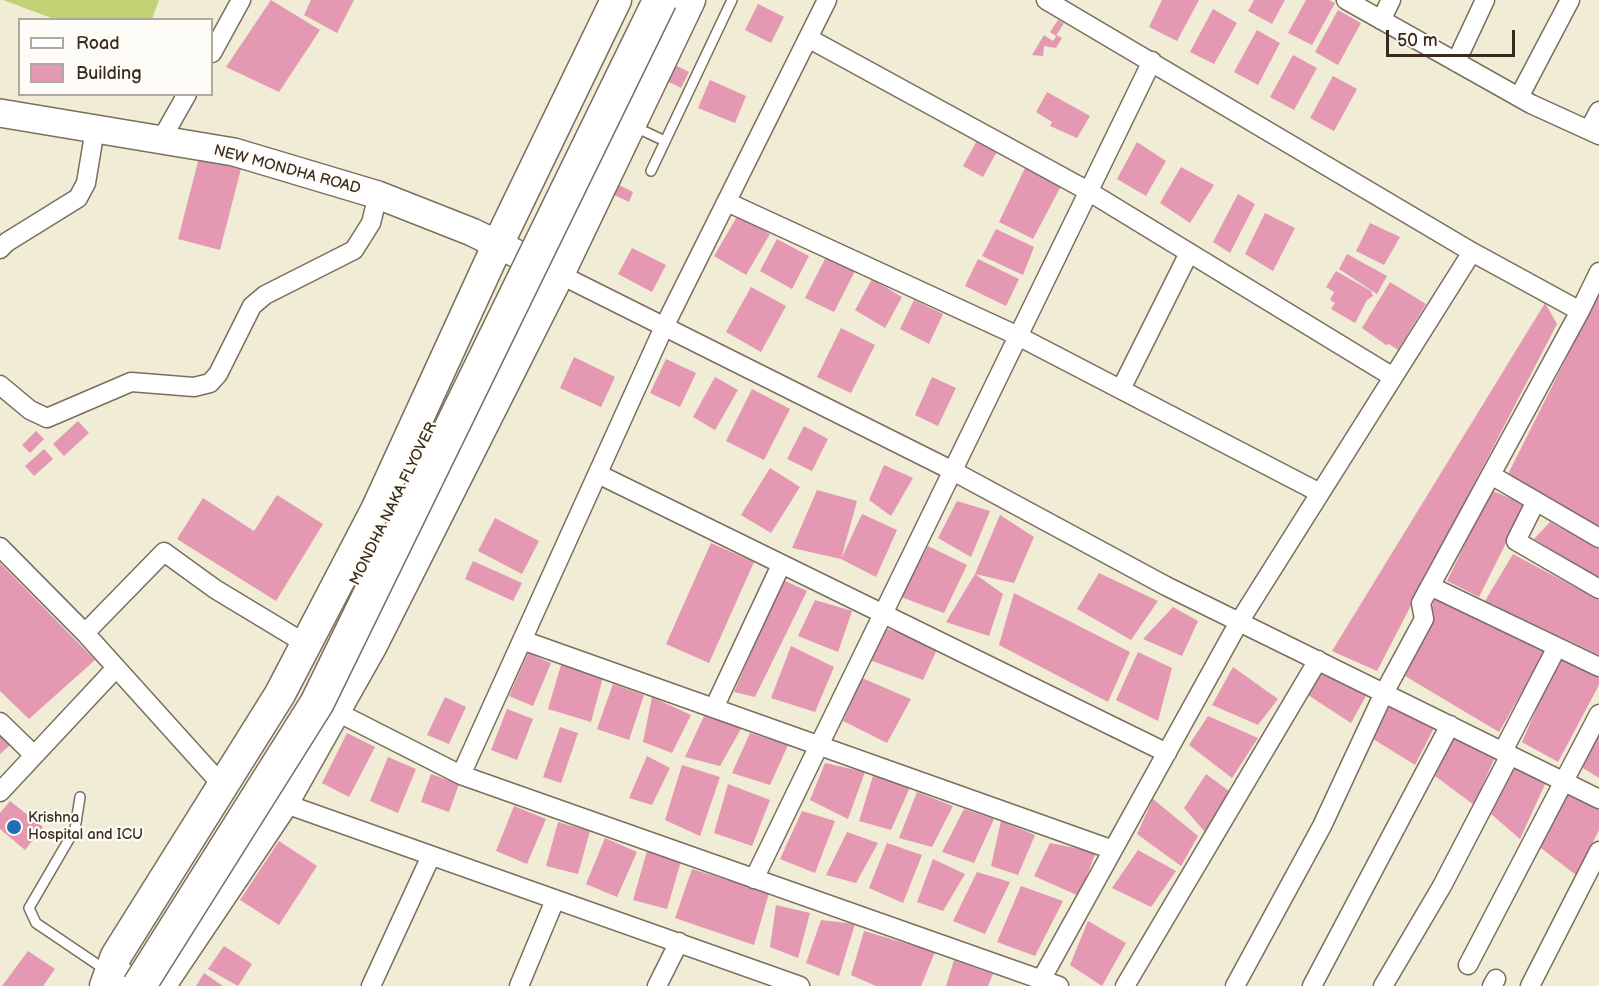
<!DOCTYPE html>
<html>
<head>
<meta charset="utf-8">
<style>
	body { margin:0 }
	#map { position:relative; width:1599px; height:986px; overflow:hidden; background:#f0ecd5; font-family:"Balsamiq Sans",sans-serif }
	canvas { display:block }
	.legend { position:absolute; left:18px; top:18px; width:195px; height:78px; box-sizing:border-box; background:#fdfcf7; border:2px solid #afa8a0; margin:0; padding:8px 10px; list-style:none; font-size:18px; color:#3b2a1e }
	.legend li { display:flex; align-items:center; gap:12px; height:30px }
	.legend b { width:30px; border:2px solid #afa8a0 }
	.scale { position:absolute; left:1386px; top:30px; width:129px; height:27px; box-sizing:border-box; border:3px solid #3b2a1e; border-top:0; padding-left:8px; font-size:18px; line-height:21px; white-space:nowrap; color:#3b2a1e; -webkit-text-stroke:4px #fdfcf7; paint-order:stroke }
</style>
</head>
<body>
<div id="map">
<canvas width="1599" height="986"></canvas>
<ul class="legend">
<li><b style="height:8px;background:#fff"></b>Road</li>
<li><b style="height:16px;background:#e498b1"></b>Building</li>
</ul>
<div class="scale">50 m</div>
</div>
<script>
const g = document.querySelector('canvas').getContext('2d');
g.lineJoin = 'round';
function fill(path, color) { g.fillStyle = color; g.fill(path, 'evenodd'); }
const toPath = rows => new Path2D(rows.map(r => 'M' + r).join(''));
function trace(path, color, width, dash) { g.strokeStyle = color; g.lineWidth = width; g.lineCap = dash ? 'butt' : 'round'; g.setLineDash(dash || []); g.stroke(path); }
function write(font, color, halo, rows, align = 'center') {
  g.font = font + ' "Balsamiq Sans",sans-serif'; g.lineWidth = 4.5; g.setLineDash([]); g.textBaseline = 'middle'; g.strokeStyle = halo; g.fillStyle = color; for (const [text, x, y, turn = 0] of rows) {
    g.save(); g.translate(x, y); g.rotate((+turn || 0) * Math.PI / 180); g.textAlign = isNaN(turn) ? turn : align; if (halo) g.strokeText(text, 0, 0); g.fillText(text, 0, 0); g.restore();
  }
}
fill(toPath([
	[3,0,159,0,152,19,57,20]
]), '#c1d275');
fill(toPath([
	[271,0,320,30,279,92,226,67],
	[311,0,354,0,337,33,304,15],
	[1162,0,1199,0,1177,41,1149,27],
	[1254,0,1285,0,1272,24,1248,11],
	[1306,0,1329,0,1335,3,1312,45,1288,33],
	[758,4,784,17,771,43,745,30],
	[1213,9,1237,23,1214,64,1190,52],
	[1338,10,1361,23,1338,65,1315,52],
	[1058,20,1064,23,1056,36,1050,32],
	[1257,30,1280,43,1258,85,1234,72],
	[1044,35,1053,41,1057,35,1062,38,1056,48,1044,46,1043,56,1032,55],
	[1293,55,1317,68,1294,110,1270,97],
	[667,61,689,72,681,88,659,77],
	[1333,76,1357,89,1334,131,1310,118],
	[710,80,746,96,735,123,698,108],
	[1047,92,1090,116,1077,138,1050,126,1052,122,1036,112],
	[980,135,1000,146,983,177,963,166],
	[1137,142,1166,161,1146,196,1117,179],
	[200,154,242,165,220,250,178,239],
	[1181,167,1214,185,1190,223,1160,203],
	[1025,168,1061,186,1033,239,999,222],
	[609,180,633,192,629,202,604,190],
	[1238,194,1255,204,1230,253,1213,242],
	[1265,213,1295,228,1273,271,1245,254],
	[738,215,770,234,746,275,714,256],
	[1370,223,1400,237,1384,265,1356,251],
	[996,229,1034,247,1023,275,982,256],
	[777,239,809,256,792,289,760,271],
	[632,248,666,265,652,292,618,274],
	[1347,254,1387,276,1377,294,1339,269],
	[826,257,855,271,834,312,805,298],
	[978,259,1019,279,1006,306,965,286],
	[1336,271,1371,291,1373,296,1367,300,1355,323,1331,309,1335,303,1330,300,1334,292,1326,287],
	[872,279,902,297,885,328,855,310],
	[1390,282,1426,304,1398,350,1389,344,1386,345,1362,328],
	[751,287,786,306,761,352,726,332],
	[1599,293,1599,529,1508,474],
	[914,300,943,314,929,344,900,329],
	[1545,303,1557,324,1377,671,1332,651],
	[841,328,875,345,851,393,817,377],
	[574,357,615,377,601,407,560,388],
	[666,359,696,373,680,407,650,393],
	[715,377,738,390,715,430,693,417],
	[932,377,956,388,938,426,915,415],
	[752,389,790,409,764,460,726,441],
	[78,421,89,433,64,456,53,444],
	[804,426,828,439,812,471,787,459],
	[36,431,44,439,30,453,22,445],
	[44,449,53,459,34,476,25,466],
	[884,465,913,478,891,516,869,500],
	[770,468,800,487,771,533,741,515],
	[817,490,857,501,841,559,792,548],
	[1491,490,1525,505,1479,597,1447,581],
	[277,495,323,524,276,601,177,539,203,498,254,531],
	[957,501,990,511,971,557,938,538],
	[862,514,897,530,876,577,841,559],
	[1000,515,1034,537,1014,583,975,574],
	[495,518,539,541,522,574,478,551],
	[1550,522,1599,549,1599,578,1534,539],
	[711,543,754,562,709,663,666,644],
	[928,546,967,565,944,613,901,597],
	[1513,554,1599,600,1599,655,1485,601],
	[473,561,522,583,513,601,465,579],
	[0,563,95,660,29,719,0,691],
	[1099,573,1158,601,1131,640,1077,609],
	[975,574,1003,594,989,636,946,622],
	[783,580,807,591,755,697,734,692],
	[1014,593,1130,652,1108,702,999,645],
	[1435,599,1546,650,1499,732,1405,676],
	[815,600,852,611,838,652,798,636],
	[1173,607,1198,621,1182,656,1143,639],
	[886,629,940,643,923,680,870,660],
	[791,646,834,667,815,712,771,698],
	[1138,652,1172,668,1158,721,1116,700],
	[528,653,551,663,533,706,509,696],
	[1560,656,1599,678,1599,685,1558,762,1522,742],
	[561,665,603,677,591,722,548,709],
	[1233,667,1278,699,1258,725,1212,705],
	[1319,673,1367,694,1351,723,1308,695],
	[862,678,911,699,887,743,843,721],
	[613,684,644,695,629,740,597,729],
	[445,697,466,707,449,744,427,735],
	[652,697,691,715,672,753,643,742],
	[1388,705,1435,726,1415,765,1370,737],
	[507,709,533,719,517,760,491,750],
	[704,716,742,727,720,766,685,757],
	[1208,716,1258,738,1232,778,1189,745],
	[1599,726,1599,778,1583,768],
	[560,727,578,733,561,783,543,777],
	[347,733,375,747,349,797,322,783],
	[750,733,788,745,770,785,732,773],
	[0,735,10,745,0,754],
	[1453,739,1495,757,1474,805,1435,776],
	[647,756,670,768,652,805,629,798],
	[388,757,416,769,398,813,370,801],
	[825,763,865,772,848,819,810,800],
	[682,765,720,777,700,836,665,820],
	[1514,768,1546,782,1520,839,1491,814],
	[431,774,459,784,449,812,421,802],
	[1206,774,1229,791,1205,832,1184,808],
	[873,776,911,785,891,830,859,821],
	[728,784,770,800,752,846,714,833],
	[1559,789,1599,807,1599,830,1576,875,1537,845],
	[917,792,953,806,932,847,899,838],
	[1153,799,1198,836,1181,866,1137,834],
	[10,801,43,827,25,850,0,829,0,813],
	[514,806,546,819,527,864,496,851],
	[964,809,994,819,974,863,942,852],
	[802,811,835,821,815,873,780,859],
	[1001,821,1035,835,1018,875,991,866],
	[558,822,590,831,578,874,546,866],
	[847,832,878,843,856,883,826,875],
	[605,838,637,852,617,897,586,884],
	[279,841,317,866,279,925,240,900],
	[887,843,922,855,903,903,869,888],
	[1050,843,1096,852,1079,896,1034,876],
	[1138,850,1176,871,1151,907,1112,888],
	[647,851,681,861,667,909,633,900],
	[933,859,965,874,943,911,917,902],
	[692,869,769,893,754,945,675,918],
	[977,872,1010,882,985,934,953,921],
	[1021,886,1063,901,1035,956,997,942],
	[776,905,810,913,798,958,770,947],
	[821,920,855,924,839,976,806,963],
	[1088,921,1126,943,1102,986,1070,965],
	[864,931,935,952,921,986,876,986,851,975],
	[224,946,252,964,238,986,208,969],
	[28,951,55,969,43,986,2,986],
	[954,960,993,974,988,986,946,986],
	[204,973,223,986,196,986]
]), '#e498b1');
const lane = toPath([
	[635,127,665,141],
	[651,171,732,0],
	[80,797,75,829,29,908,36,923,107,971]
]);
const street = toPath([
	[1046,0,1472,252,1580,311],
	[1346,0,1531,104,1599,135],
	[1381,20,1391,0],
	[808,38,1088,191,1393,377],
	[212,53,241,0],
	[1456,62,1485,0],
	[1519,97,1570,0],
	[1589,130,1599,111],
	[161,140,187,94],
	[727,202,1016,335,1320,493],
	[0,249,7,242,78,198,86,183,95,129],
	[559,274,951,470,1166,586,1599,799],
	[0,385,30,410,47,418,131,382,194,387,210,383,218,374,252,306,265,295,354,250,371,223,378,195],
	[1121,389,1189,253],
	[598,474,1167,753],
	[1491,475,1599,538],
	[1536,501,1516,541,1599,589],
	[0,547,85,633,222,785],
	[1430,586,1599,667],
	[85,633,164,552,215,589,306,644],
	[522,640,1113,850],
	[714,708,781,565],
	[335,711,461,775,1059,986],
	[0,722,34,755],
	[1503,751,1557,647],
	[461,775,664,327,827,0],
	[0,792,116,668],
	[283,803,800,986],
	[754,879,1152,61],
	[1468,965,1599,714],
	[1041,980,1239,622,1472,252],
	[371,986,431,856],
	[519,986,555,900],
	[657,986,679,942],
	[1125,986,1318,660],
	[1235,986,1322,826,1384,693,1424,619,1421,603,1580,311,1599,272],
	[1312,986,1450,725],
	[1383,986,1442,886,1510,755],
	[1492,986,1496,979],
	[1530,986,1599,851]
]);
const secondary = toPath([
	[0,113,234,152,378,195,472,232,550,270]
]);
const primary = toPath([
	[105,986,116,956,280,694,376,510,498,244,616,0],
	[160,986,283,803,371,647,559,274,690,0]
]);
const highway = toPath([
	[114,986,120,978]
]);
trace(lane, '#7a6e5e', 12);
trace(street, '#7a6e5e', 21);
trace(secondary, '#7a6e5e', 30);
trace(primary, '#7a6e5e', 33);
trace(highway, '#7a6e5e', 36);
trace(lane, '#fff', 9);
trace(street, '#fff', 18);
trace(secondary, '#fff', 27);
trace(primary, '#fff', 30);
trace(highway, '#fff', 33);
const highwayBridge = toPath([
	[139,986,317,703,660,0]
]);
trace(highwayBridge, '#7a6e5e', 36, []);
trace(highwayBridge, '#fff', 33);
for (const [x, y, r, color] of [
	[14,827,8,"#1f6fb2"]
]) { const dot = new Path2D(); dot.arc(x, y, r, 0, 2 * Math.PI); g.fillStyle = color; g.fill(dot); trace(dot, '#fdfcf7', 2); }
write('15px', '#3b2a1e', '#fdfcf7', [
	["NEW MONDHA ROAD",287,170,15],
	["MONDHA NAKA FLYOVER",394,504,-64]
]);
write('15px', '#3b2a1e', '#fdfcf7', [
	["Krishna",28,818],
	["Hospital and ICU",28,835]
], 'left');
</script>
</body>
</html>
